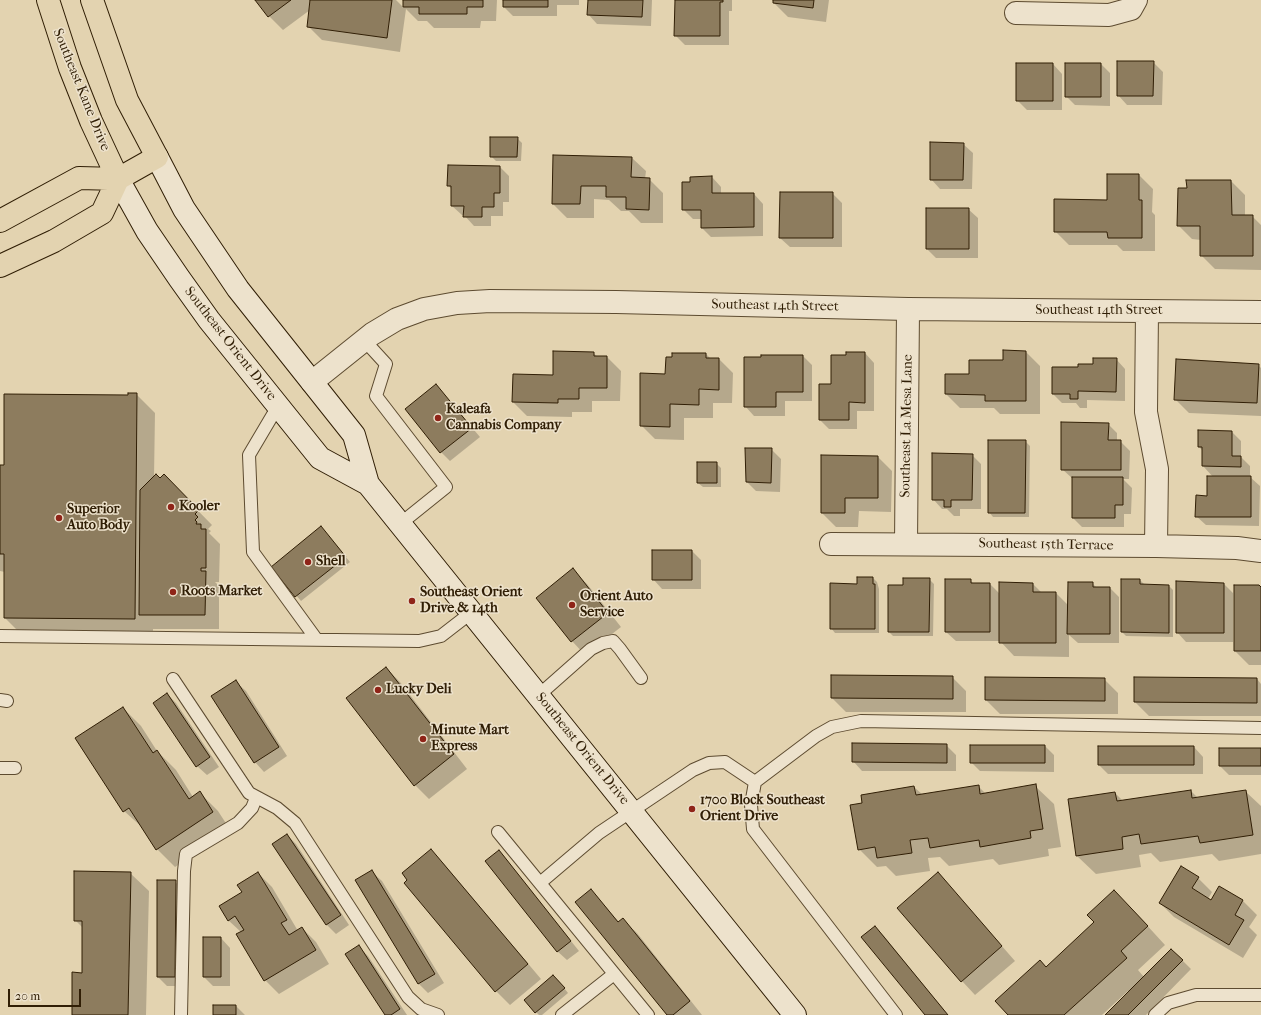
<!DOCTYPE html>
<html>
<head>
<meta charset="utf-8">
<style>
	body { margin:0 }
	#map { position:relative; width:1261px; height:1015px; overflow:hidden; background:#e3d3b0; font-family:"IM FELL French Canon",serif }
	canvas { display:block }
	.scale { position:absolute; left:8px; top:989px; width:73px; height:18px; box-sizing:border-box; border:2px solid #301e05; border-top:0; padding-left:5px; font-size:12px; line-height:14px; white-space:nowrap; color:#301e05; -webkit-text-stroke:3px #ede2cc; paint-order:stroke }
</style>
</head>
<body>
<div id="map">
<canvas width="1261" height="1015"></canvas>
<div class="scale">20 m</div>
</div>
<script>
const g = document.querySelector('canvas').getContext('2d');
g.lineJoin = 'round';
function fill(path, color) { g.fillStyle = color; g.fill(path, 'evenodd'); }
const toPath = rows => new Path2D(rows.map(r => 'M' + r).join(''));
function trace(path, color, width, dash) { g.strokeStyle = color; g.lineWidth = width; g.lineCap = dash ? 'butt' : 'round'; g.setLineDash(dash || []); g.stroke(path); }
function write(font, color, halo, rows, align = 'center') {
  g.font = font + ' "IM FELL French Canon",serif'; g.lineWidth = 3; g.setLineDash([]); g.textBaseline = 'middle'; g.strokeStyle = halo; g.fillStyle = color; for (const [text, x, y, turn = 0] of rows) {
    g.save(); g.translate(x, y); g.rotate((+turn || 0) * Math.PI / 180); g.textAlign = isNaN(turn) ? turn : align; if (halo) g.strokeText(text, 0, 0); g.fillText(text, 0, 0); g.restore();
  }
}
fill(toPath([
	[257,0,396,0,404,8,404,0,497,0,496,21,481,21,480,28,434,28,427,21,418,21,406,9,400,52,322,40,308,26,310,10,283,30,269,16],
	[504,0,579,0,579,5,557,5,557,16,513,16,504,7],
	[589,0,652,0,651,26,597,24,588,14],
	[676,0,732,0,732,11,729,11,729,45,685,45,675,35],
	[774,0,829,0,826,22,788,17,774,3],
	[1153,62,1163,72,1162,105,1127,105,1118,95],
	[1053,64,1062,74,1062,110,1027,110,1017,100],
	[1101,64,1110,73,1110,106,1075,105,1066,96],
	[517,138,522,143,521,161,496,161,491,156],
	[963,144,973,153,972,189,940,189,931,179],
	[554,156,632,158,646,171,645,179,649,179,663,193,663,223,641,223,629,211,621,211,609,200,594,199,594,218,567,218,553,204],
	[449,166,500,167,509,176,509,202,503,202,503,216,491,216,491,226,474,226,464,215,462,215,452,206,452,190,448,185],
	[1139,175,1153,189,1152,212,1155,215,1155,251,1123,251,1117,245,1069,245,1055,231,1108,201],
	[712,177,721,187,721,194,754,194,763,204,763,236,711,237,702,228,702,219,693,219,683,209,691,183],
	[1187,181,1231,181,1245,195,1245,216,1252,216,1261,225,1261,270,1215,269,1201,255,1201,240,1192,239,1178,225,1188,189],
	[832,193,842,203,842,247,790,247,780,238],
	[968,209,978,218,978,258,936,258,927,249],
	[1004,351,1026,352,1040,366,1040,414,1000,414,994,408,960,408,946,394,946,375,970,375,1004,361],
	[593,353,598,357,607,357,621,371,620,401,592,401,592,412,572,412,572,417,527,416,513,402],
	[865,353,874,363,874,411,857,411,857,429,829,429,820,420,832,385,847,356],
	[706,354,711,359,719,359,733,373,732,403,713,403,713,418,684,418,684,440,655,439,641,425,666,375],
	[803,356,812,365,812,401,785,401,785,416,754,416,745,406,762,358],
	[1116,359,1125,369,1125,401,1087,400,1087,408,1080,408,1076,403,1062,403,1053,394,1079,368],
	[1258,365,1261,368,1261,416,1189,413,1175,399],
	[436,385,480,437,450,461,441,452],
	[136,394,155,413,154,478,160,480,164,476,212,525,208,529,211,531,209,533,220,544,219,582,215,582,219,586,219,629,153,629,153,637,23,636,5,618,5,572,0,571,0,466,5,466,129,396],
	[1108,424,1117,433,1117,441,1120,441,1130,451,1129,479,1123,479,1132,488,1131,514,1124,514,1124,527,1082,527,1073,518,1073,479,1062,469],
	[1232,432,1241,441,1241,457,1250,466,1250,477,1260,486,1259,526,1206,525,1196,516,1208,497,1213,477,1203,466,1203,451,1199,447],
	[1025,441,1030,446,1029,517,993,517,989,512],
	[771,449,781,459,780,492,756,491,747,482],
	[972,455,981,464,981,509,960,509,960,516,954,516,947,509,942,509,933,499],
	[878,457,892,471,891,512,859,511,858,527,836,527,822,513],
	[716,463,721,468,721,487,703,487,698,483],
	[325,532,350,562,301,601,272,567],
	[692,551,701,560,701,589,662,589,653,579],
	[573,570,587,584,621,627,585,655,572,641],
	[873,578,877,582,879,589,879,633,835,633,831,628,858,585],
	[929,579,934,584,933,636,893,636,889,632,904,586],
	[970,580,974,584,990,584,1000,594,1033,584,1042,593,1056,593,1069,606,1092,583,1097,588,1110,588,1119,597,1119,643,1078,643,1069,635,1069,657,1014,656,1000,641,956,641,946,632],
	[1140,580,1145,585,1169,586,1173,590,1173,637,1126,636,1122,632],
	[1224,584,1233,593,1233,642,1186,642,1177,632],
	[1261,588,1261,665,1249,665,1235,651],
	[386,668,400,682,467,769,429,799,415,785],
	[952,677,966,691,966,712,846,712,832,698],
	[1104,679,1118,693,1118,714,1000,714,986,700],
	[1257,679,1261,684,1261,716,1149,716,1135,702],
	[236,682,246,691,287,756,264,772,255,762],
	[167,694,176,703,219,767,207,775,197,766],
	[123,708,141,726,157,751,176,770,193,797,200,793,218,811,231,831,175,867,157,849,143,828,124,811],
	[946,745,956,755,956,771,862,771,853,761],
	[1045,746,1054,755,1054,772,980,771,971,762],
	[1194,747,1203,757,1203,774,1108,774,1099,765],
	[1261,749,1261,775,1229,775,1220,766],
	[978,786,986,794,1035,786,1054,804,1061,847,1048,849,1049,856,999,865,993,859,949,866,940,857,928,858,930,871,896,876,886,866,877,867,859,849,863,804,914,787,923,795],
	[1191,791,1198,798,1245,791,1261,806,1261,854,1219,861,1212,854,1160,862,1151,853,1139,855,1141,867,1096,874,1077,856,1115,793,1123,801],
	[287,835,296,844,349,925,336,934,326,924],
	[431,850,444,864,541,979,510,1005,496,991],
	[499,851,579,951,567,960,557,951],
	[372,872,382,881,444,983,428,993,419,984,357,881],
	[130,873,149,891,146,1015,73,1015,83,974,83,928,75,920],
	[258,873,272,887,298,931,302,928,316,942,329,964,279,994,265,980,241,932,228,920,243,892],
	[1198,878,1212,892,1208,899,1212,901,1220,887,1243,901,1257,915,1249,927,1257,935,1243,958,1174,917,1160,903],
	[175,882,185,891,184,986,167,986,158,977],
	[951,888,1015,961,975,995,962,981],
	[591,890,619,922,623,920,637,933,702,1015,668,1015],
	[1132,909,1165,945,1138,970,1144,977,1182,960,1191,969,1146,1015,1107,1015,1129,992,1128,991,1102,1015,1009,1015,1047,968],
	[875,927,884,936,948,1015,926,1015],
	[221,938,230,948,230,986,213,986,204,977],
	[359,947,368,956,407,1015,386,1015],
	[558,980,568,993,542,1015,539,1015,536,1012],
	[236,1006,245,1015,214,1015]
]), '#0003');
const building = toPath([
	[255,0,291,0,268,17,255,0],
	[310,0,392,0,387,38,307,27,310,0],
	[403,0,483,0,483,7,467,7,467,14,419,14,419,7,403,7,403,0],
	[503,0,548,0,548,7,503,7,503,0],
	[588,0,643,0,642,17,587,15,588,0],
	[675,0,723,0,723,2,720,2,720,36,674,36,675,0],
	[773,0,814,0,813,8,773,3,773,0],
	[1117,61,1154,61,1153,96,1117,96,1117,61],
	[1016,63,1053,63,1053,101,1016,101,1016,63],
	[1065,63,1101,63,1101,97,1065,97,1065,63],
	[490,137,518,137,517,157,490,157,490,137],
	[930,142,964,143,963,180,930,180,930,142],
	[553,155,632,157,631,177,650,178,649,210,626,209,626,197,606,197,606,186,581,186,580,204,552,204,553,155],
	[448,165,500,166,500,193,494,193,494,207,482,207,482,217,463,217,464,206,451,206,451,186,447,186,448,165],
	[1107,174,1139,174,1139,200,1142,200,1142,238,1108,238,1107,232,1054,232,1054,199,1107,200,1107,174],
	[712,176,712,193,754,193,754,227,701,228,701,210,682,210,682,182,690,182,690,177,712,176],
	[1186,180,1231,180,1232,215,1253,215,1253,256,1200,256,1200,226,1177,226,1178,188,1187,188,1186,180],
	[780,192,833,192,833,238,779,238,780,192],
	[926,208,969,208,969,249,926,249,926,208],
	[1003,350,1026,351,1026,401,985,401,985,395,945,394,945,374,969,374,969,360,1003,360,1003,350],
	[553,351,594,352,594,356,607,356,607,388,579,388,579,399,558,399,558,403,512,402,513,374,553,375,553,351],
	[846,352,865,352,865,403,849,402,849,420,819,420,819,384,831,384,831,355,846,355,846,352],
	[672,353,706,353,706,358,719,358,719,390,699,389,699,405,670,404,670,427,640,426,640,373,665,374,666,357,672,357,672,353],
	[761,355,803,355,803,392,776,392,776,407,744,407,744,357,761,357,761,355],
	[1093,358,1117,358,1116,392,1078,391,1078,399,1070,399,1070,394,1052,394,1052,367,1078,367,1078,364,1093,364,1093,358],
	[1176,359,1259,364,1257,403,1174,400,1176,359],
	[436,384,472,428,440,453,405,409,436,384],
	[128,393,137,393,135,619,4,618,4,554,0,554,0,465,4,465,4,394,128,395,128,393],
	[1061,422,1109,423,1108,440,1121,440,1121,470,1061,470,1061,422],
	[1198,430,1232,431,1232,456,1241,456,1241,467,1202,466,1202,447,1198,447,1198,430],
	[988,440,1026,440,1025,513,988,513,988,440],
	[745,448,772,448,771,483,746,482,745,448],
	[932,453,973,454,972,500,951,500,951,507,944,507,944,500,932,500,932,453],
	[821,455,878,456,878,498,845,498,845,513,821,513,821,455],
	[697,462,717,462,717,483,697,483,697,462],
	[156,474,160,478,164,474,199,510,195,514,198,517,195,520,197,522,196,524,201,524,201,529,206,529,206,568,201,568,201,571,206,571,205,615,139,615,140,490,156,474],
	[1207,476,1251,476,1251,517,1195,517,1196,495,1207,496,1207,476],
	[1072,477,1123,477,1123,505,1115,505,1115,518,1072,518,1072,477],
	[321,526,346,557,295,597,271,567,321,526],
	[652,550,692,550,692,580,652,580,652,550],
	[573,568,608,613,571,642,536,598,573,568],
	[857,577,873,577,873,584,875,584,875,629,830,629,830,583,857,584,857,577],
	[903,578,930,578,929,632,888,632,888,585,903,585,903,578],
	[945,579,971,579,971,583,990,583,990,632,945,632,945,579],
	[1121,579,1140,579,1140,584,1169,585,1169,633,1121,632,1121,579],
	[1176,581,1224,583,1224,633,1176,633,1176,581],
	[999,582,1033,583,1033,592,1056,592,1056,643,999,643,999,582],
	[1068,582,1093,582,1093,587,1110,587,1110,634,1067,634,1068,582],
	[1234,585,1259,585,1261,587,1261,651,1234,651,1234,585],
	[386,667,454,754,414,786,346,698,386,667],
	[831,675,953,676,953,699,831,698,831,675],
	[985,677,1105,678,1105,701,985,700,985,677],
	[1134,677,1257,678,1257,703,1134,702,1134,677],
	[236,680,279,747,254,763,211,696,236,680],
	[167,693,210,757,196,767,153,703,167,693],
	[123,707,153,753,157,750,189,799,200,791,213,812,156,850,129,808,123,812,75,738,123,707],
	[852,743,947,744,947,763,852,762,852,743],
	[970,745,1045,745,1045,763,970,763,970,745],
	[1098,746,1194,746,1194,765,1098,765,1098,746],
	[1219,748,1261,748,1261,766,1219,766,1219,748],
	[1036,784,1043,829,1030,831,1031,838,980,847,979,840,930,848,928,838,910,840,912,853,877,858,875,847,858,850,850,805,862,803,861,795,914,786,916,795,979,785,980,794,1036,784],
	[1191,790,1192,798,1246,790,1253,835,1200,843,1198,836,1141,844,1139,834,1122,837,1123,849,1076,856,1068,799,1115,792,1117,801,1191,790],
	[287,834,341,915,326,925,272,844,287,834],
	[431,849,528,964,495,992,404,883,407,880,402,873,431,849],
	[499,850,571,941,557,952,485,861,499,850],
	[1181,866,1199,877,1192,888,1211,900,1219,886,1243,900,1235,915,1244,920,1229,945,1159,903,1181,866],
	[372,870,435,974,418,984,355,880,372,870],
	[74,871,131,872,128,1015,72,1015,72,972,82,973,82,921,74,921,74,871],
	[258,872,287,920,281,923,289,935,302,927,316,950,264,981,236,934,244,930,235,916,228,921,219,906,242,892,237,885,258,872],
	[938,872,1002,946,961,982,897,908,938,872],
	[157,880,176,880,175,977,157,977,157,880],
	[591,889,618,922,623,918,690,1001,673,1015,667,1015,575,902,591,889],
	[1114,890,1148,926,1121,951,1127,958,1064,1015,1008,1015,995,1001,1040,960,1046,967,1094,922,1087,915,1114,890],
	[875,926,948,1015,925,1015,861,937,875,926],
	[203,937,221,937,221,977,203,977,203,937],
	[359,945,400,1009,391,1015,385,1015,345,954,359,945],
	[1171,949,1183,960,1128,1015,1105,1015,1171,949],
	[553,975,565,988,535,1013,524,1000,553,975],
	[213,1005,236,1005,236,1015,213,1015,213,1005]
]);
fill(building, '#8d7c5e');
trace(building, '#301e05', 1);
const lane = toPath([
	[364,340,386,364,376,396,446,487,400,524],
	[278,406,249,455,253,552,317,640],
	[0,636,419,641,441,636,472,612],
	[173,679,249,793,277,808,295,823,408,997,421,1009,438,1015],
	[539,695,591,649,603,643,613,641,620,649,641,678],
	[0,700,7,701],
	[0,768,15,768],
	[755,782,816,736,832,727,861,721,1261,728],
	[498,832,648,1015],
	[540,883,599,833,693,770,709,763,725,762,755,782,751,805,753,829,896,1015],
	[181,1015,184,871,186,854,238,823,252,808,256,798],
	[562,1015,614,974],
	[1155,1015,1168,1003,1196,995,1261,995]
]);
const street = toPath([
	[1016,13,1109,15,1131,9,1136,0],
	[1147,311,1146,412,1157,469,1156,546],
	[312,382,372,334,397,319,424,309,457,303,490,301,616,302,908,309,1261,312],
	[831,544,1156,546,1237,548,1261,551],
	[906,544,908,309]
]);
const secondary = toPath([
	[157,157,184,209,238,289,354,435,368,484],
	[118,179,147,231,179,278,209,320,320,458,368,484,795,1015]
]);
const primary = toPath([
	[48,0,70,68,91,121,118,179],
	[0,221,79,178,118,179,157,157,127,100,92,0],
	[0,266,54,241,102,213,118,179]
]);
trace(lane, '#5d4b30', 14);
trace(street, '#5d4b30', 24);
trace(secondary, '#301e05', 24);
trace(primary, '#301e05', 24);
trace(lane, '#ede2cc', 12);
trace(street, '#ede2cc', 22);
trace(secondary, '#ede2cc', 22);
trace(primary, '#e3d3b0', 22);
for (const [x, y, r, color] of [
	[438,418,4,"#8f2418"],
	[171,507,4,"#8f2418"],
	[59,518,4,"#8f2418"],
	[308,562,4,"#8f2418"],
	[173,592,4,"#8f2418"],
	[412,601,4,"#8f2418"],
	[572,605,4,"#8f2418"],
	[378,690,4,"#8f2418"],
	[423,739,4,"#8f2418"],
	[692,809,4,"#8f2418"]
]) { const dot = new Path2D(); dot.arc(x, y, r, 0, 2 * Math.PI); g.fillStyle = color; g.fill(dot); trace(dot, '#ede2cc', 1.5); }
write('14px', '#301e05', '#ede2cc', [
	["Southeast Kane Drive",81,90,68],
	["Southeast 14th Street",775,306,1],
	["Southeast 14th Street",1099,311],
	["Southeast Orient Drive",230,344,52],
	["Southeast La Mesa Lane",907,426,-89],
	["Southeast 15th Terrace",1046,545,1],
	["Southeast Orient Drive",582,749,51]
]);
write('bold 14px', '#301e05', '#ede2cc', [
	["Kaleafa",446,410],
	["Cannabis Company",446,426],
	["Kooler",179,507],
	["Superior",67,510],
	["Auto Body",67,526],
	["Shell",316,562],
	["Roots Market",181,592],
	["Southeast Orient",420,593],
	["Drive & 14th",420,609],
	["Orient Auto",580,597],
	["Service",580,613],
	["Lucky Deli",386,690],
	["Minute Mart",431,731],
	["Express",431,747],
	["1700 Block Southeast",700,801],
	["Orient Drive",700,817]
], 'left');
</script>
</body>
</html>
